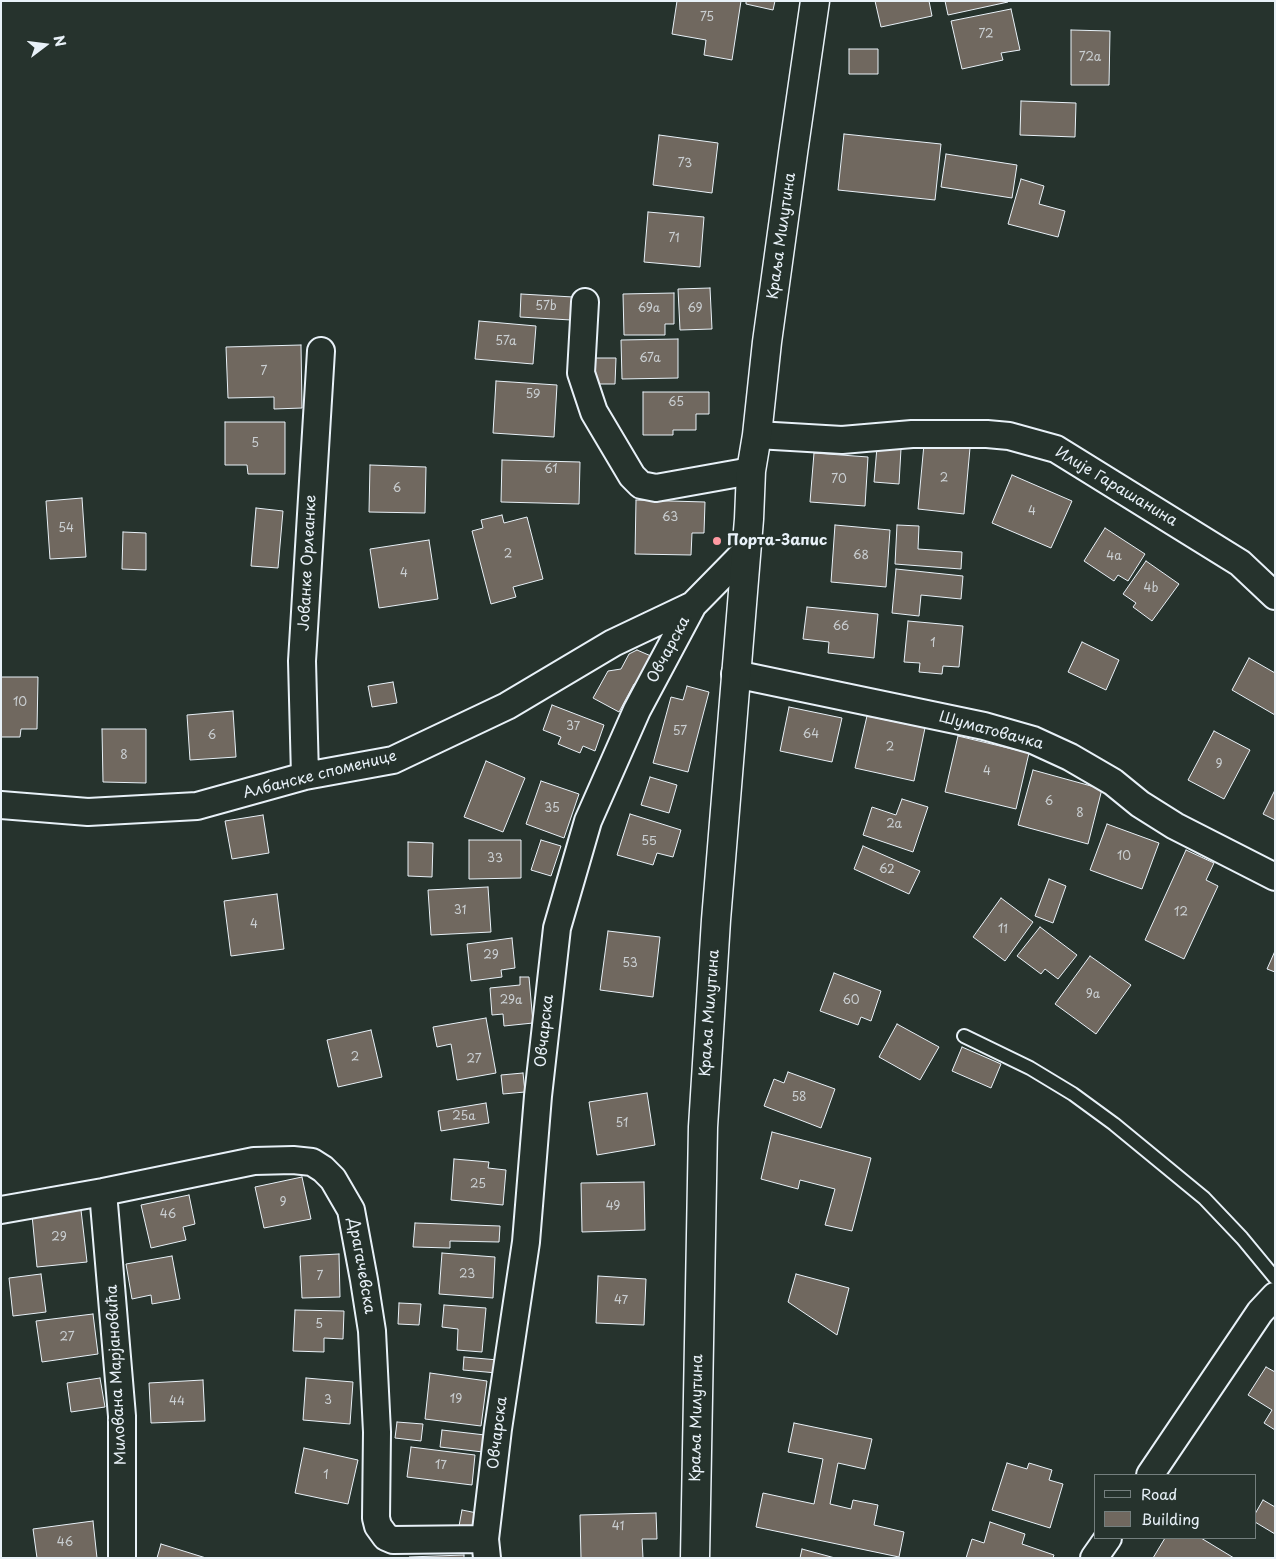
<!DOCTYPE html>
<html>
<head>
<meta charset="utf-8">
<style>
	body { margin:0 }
	#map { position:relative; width:1276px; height:1559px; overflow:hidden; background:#26332d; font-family:"Playpen Sans",sans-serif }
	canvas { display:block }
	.frame { position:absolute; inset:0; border:2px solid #e8f1f8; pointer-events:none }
	.legend { position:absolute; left:1094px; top:1474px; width:162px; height:65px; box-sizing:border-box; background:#26332d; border:1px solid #747f7e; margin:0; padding:6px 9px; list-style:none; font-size:15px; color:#e8f1f8 }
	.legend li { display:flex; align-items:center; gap:10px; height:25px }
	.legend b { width:25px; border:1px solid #747f7e }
	.north { position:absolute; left:20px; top:20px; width:50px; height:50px; -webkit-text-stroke:4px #26332d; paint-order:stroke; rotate:75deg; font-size:14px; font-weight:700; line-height:20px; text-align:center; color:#e8f1f8 }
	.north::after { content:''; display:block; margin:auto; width:18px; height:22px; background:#e8f1f8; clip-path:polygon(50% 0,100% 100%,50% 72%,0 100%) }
</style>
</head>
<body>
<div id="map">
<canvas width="1276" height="1559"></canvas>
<div class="frame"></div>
<ul class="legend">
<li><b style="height:6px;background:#26332d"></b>Road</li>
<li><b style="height:14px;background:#70685f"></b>Building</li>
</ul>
<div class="north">N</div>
</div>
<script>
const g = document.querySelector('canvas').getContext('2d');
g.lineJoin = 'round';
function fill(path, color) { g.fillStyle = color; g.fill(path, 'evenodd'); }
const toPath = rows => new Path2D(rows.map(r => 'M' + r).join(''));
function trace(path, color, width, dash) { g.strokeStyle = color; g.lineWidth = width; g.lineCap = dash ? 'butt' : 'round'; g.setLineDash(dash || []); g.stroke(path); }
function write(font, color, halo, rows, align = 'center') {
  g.font = font + ' "Playpen Sans",sans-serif'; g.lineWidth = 5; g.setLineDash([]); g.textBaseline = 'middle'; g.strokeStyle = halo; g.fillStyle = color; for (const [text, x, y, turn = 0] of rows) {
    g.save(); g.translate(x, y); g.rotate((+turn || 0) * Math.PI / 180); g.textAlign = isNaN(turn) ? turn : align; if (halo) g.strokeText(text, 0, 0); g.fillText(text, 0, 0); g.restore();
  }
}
const building = toPath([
	[677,1,741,1,732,60,704,55,706,40,672,34,677,1],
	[746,1,775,1,773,10,746,4,746,1],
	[875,1,929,1,932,16,881,27,875,1],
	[945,1,1007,1,1008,2,948,15,945,1],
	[1011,9,1020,50,1001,53,1003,60,962,69,951,21,1011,9],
	[1071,30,1110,31,1109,85,1071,85,1071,30],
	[849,49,878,49,878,74,849,74,849,49],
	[1021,101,1076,103,1075,137,1020,135,1021,101],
	[844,134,941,144,935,200,838,190,844,134],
	[659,135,718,143,712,193,653,185,659,135],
	[946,154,1017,165,1012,198,941,187,946,154],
	[1021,179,1044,186,1039,204,1065,211,1058,237,1008,224,1021,179],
	[648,212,704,217,700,267,644,262,648,212],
	[710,288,712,329,680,330,678,289,710,288],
	[674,293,674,324,665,324,665,335,624,335,623,294,674,293],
	[521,294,573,297,571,320,520,317,521,294],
	[479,321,536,326,533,364,475,359,479,321],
	[678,339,678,378,622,379,621,340,678,339],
	[301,345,302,408,274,409,274,397,228,398,226,347,301,345],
	[595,358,616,358,615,384,594,384,595,358],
	[496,381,557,385,554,437,493,433,496,381],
	[643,392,709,392,709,414,696,414,696,430,673,430,673,435,643,435,643,392],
	[225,422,285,422,285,474,248,474,247,465,225,465,225,422],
	[924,444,970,448,964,514,918,509,924,444],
	[877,447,901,449,899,484,874,482,877,447],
	[814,453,868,457,865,506,810,502,814,453],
	[502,460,580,462,579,504,501,502,502,460],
	[370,465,426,467,425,513,369,512,370,465],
	[1012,475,1072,501,1051,548,992,523,1012,475],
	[82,498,86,557,50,559,46,501,82,498],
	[636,500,705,502,704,533,692,533,691,555,635,554,636,500],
	[256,508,283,511,278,568,251,566,256,508],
	[502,515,504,523,527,517,543,579,513,587,516,597,491,604,472,531,483,528,481,520,502,515],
	[835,525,890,530,886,587,831,582,835,525],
	[897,525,919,526,918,549,962,552,961,569,895,564,897,525],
	[1105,528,1145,554,1128,581,1118,575,1114,581,1084,561,1105,528],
	[123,532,146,533,146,570,122,569,123,532],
	[429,540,438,599,379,608,370,549,429,540],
	[1146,561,1179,584,1152,621,1133,607,1136,603,1123,594,1146,561],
	[896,569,963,576,961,599,921,595,919,616,892,613,896,569],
	[807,607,878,614,874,658,828,653,829,642,803,639,807,607],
	[908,621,963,626,959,667,943,666,942,674,919,672,920,663,904,662,908,621],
	[1082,642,1119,660,1106,690,1068,672,1082,642],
	[637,650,651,656,639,682,634,684,619,712,593,698,608,671,621,669,629,654,637,650],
	[1249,658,1275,673,1275,715,1232,690,1249,658],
	[1,677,38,677,37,729,21,729,20,737,1,737,1,677],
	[393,682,397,703,372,707,368,686,393,682],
	[687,686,709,692,688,772,653,763,671,697,683,700,687,686],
	[552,705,604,725,595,751,583,746,580,753,558,744,561,737,543,730,552,705],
	[789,707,842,718,832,762,780,751,789,707],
	[233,711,236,757,190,760,187,715,233,711],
	[867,716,925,728,914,781,855,768,867,716],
	[102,729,146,729,146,783,103,782,102,729],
	[1214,731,1250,750,1224,799,1188,780,1214,731],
	[958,736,1029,753,1016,809,945,792,958,736],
	[486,761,525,778,503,832,464,817,486,761],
	[1033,770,1102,789,1088,844,1018,825,1033,770],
	[650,777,677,785,669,813,641,805,650,777],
	[541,781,579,794,564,838,526,824,541,781],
	[1275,790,1275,820,1263,814,1275,790],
	[902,799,928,807,913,852,863,835,872,807,896,815,902,799],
	[630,814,681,830,673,857,657,853,653,865,617,855,630,814],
	[263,815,269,853,232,859,225,821,263,815],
	[1107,824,1159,843,1142,889,1090,870,1107,824],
	[469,840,521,840,521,878,469,879,469,840],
	[541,840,561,846,551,876,531,870,541,840],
	[408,842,433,843,432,877,408,876,408,842],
	[863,846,920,871,909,894,854,869,863,846],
	[1186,850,1214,863,1206,880,1218,886,1184,959,1145,940,1186,850],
	[1049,879,1066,886,1053,923,1035,916,1049,879],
	[488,887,491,932,431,935,428,890,488,887],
	[277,894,284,949,231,956,224,901,277,894],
	[1001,898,1033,922,1005,961,973,937,1001,898],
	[1040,927,1077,955,1058,979,1045,969,1041,974,1017,956,1040,927],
	[608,931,660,937,653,997,600,990,608,931],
	[512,938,515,968,501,970,502,977,471,981,467,944,512,938],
	[1275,951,1275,972,1267,969,1275,951],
	[1090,956,1131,985,1096,1034,1055,1004,1090,956],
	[834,973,881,991,871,1021,861,1017,858,1025,820,1011,834,973],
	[520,977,529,977,533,1023,504,1026,503,1014,492,1015,490,988,520,985,520,977],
	[486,1018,496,1073,457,1080,451,1044,437,1047,433,1027,486,1018],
	[897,1024,939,1047,920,1080,879,1057,897,1024],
	[371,1030,382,1077,338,1087,327,1040,371,1030],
	[962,1047,1001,1064,991,1088,952,1071,962,1047],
	[788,1072,835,1089,821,1128,764,1106,774,1079,784,1083,788,1072],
	[523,1073,525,1092,503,1094,501,1075,523,1073],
	[647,1093,655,1145,597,1155,589,1102,647,1093],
	[486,1103,489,1123,441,1131,438,1111,486,1103],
	[772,1132,871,1158,852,1231,825,1225,835,1189,800,1180,798,1189,761,1179,772,1132],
	[454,1159,489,1162,488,1168,506,1170,503,1205,451,1200,454,1159],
	[302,1177,311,1219,264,1228,255,1187,302,1177],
	[644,1182,645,1230,582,1232,581,1183,644,1182],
	[189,1195,195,1224,183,1227,186,1240,151,1248,141,1205,189,1195],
	[81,1210,87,1262,37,1267,32,1215,81,1210],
	[415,1223,500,1226,499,1242,450,1241,450,1248,413,1247,415,1223],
	[442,1253,495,1257,493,1298,439,1294,442,1253],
	[339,1254,340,1297,302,1298,300,1256,339,1254],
	[172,1256,180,1299,152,1304,151,1295,132,1299,126,1264,172,1256],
	[41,1274,46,1312,13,1316,9,1278,41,1274],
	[796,1274,849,1288,837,1335,788,1302,796,1274],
	[598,1276,646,1279,644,1325,596,1323,598,1276],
	[399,1303,421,1304,419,1325,398,1324,399,1303],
	[444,1305,486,1308,482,1352,457,1350,458,1329,442,1327,444,1305],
	[295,1310,344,1311,343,1339,324,1338,324,1352,293,1351,295,1310],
	[93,1314,98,1354,42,1362,36,1321,93,1314],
	[464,1357,498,1360,497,1373,463,1370,464,1357],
	[1266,1367,1275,1372,1275,1430,1264,1423,1272,1410,1248,1395,1266,1367],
	[430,1373,487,1381,481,1426,425,1419,430,1373],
	[100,1378,105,1407,71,1412,67,1383,100,1378],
	[306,1378,353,1382,350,1424,303,1420,306,1378],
	[203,1380,205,1421,151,1423,149,1383,203,1380],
	[397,1422,423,1424,421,1441,395,1438,397,1422],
	[794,1423,872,1439,865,1469,838,1463,830,1504,851,1509,853,1500,878,1505,874,1525,904,1532,899,1557,756,1527,763,1493,814,1504,823,1459,788,1452,794,1423],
	[442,1430,485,1435,483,1452,440,1447,442,1430],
	[411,1447,475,1455,472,1485,407,1477,411,1447],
	[304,1448,358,1460,348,1504,295,1493,304,1448],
	[1007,1463,1027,1469,1029,1463,1052,1470,1049,1480,1063,1484,1050,1528,992,1510,1007,1463],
	[1263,1500,1275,1507,1275,1534,1255,1522,1255,1514,1263,1500],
	[462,1510,477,1513,474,1528,459,1526,462,1510],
	[656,1513,657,1539,642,1539,643,1558,581,1558,580,1515,656,1513],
	[93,1521,97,1558,37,1558,33,1529,93,1521],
	[990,1522,1025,1534,1022,1544,1054,1555,1053,1558,966,1558,972,1539,984,1543,990,1522],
	[1165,1538,1201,1538,1234,1558,1153,1558,1165,1538],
	[161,1544,206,1558,157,1558,161,1544],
	[802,1549,835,1558,800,1558,802,1549],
	[464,1555,464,1558,409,1558,409,1557,464,1555]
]);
fill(building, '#70685f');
trace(building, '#e8f1f8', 1);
const service = toPath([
	[964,1036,1030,1068,1073,1094,1114,1124,1204,1198,1242,1238,1275,1278]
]);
const minor = toPath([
	[585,302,581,373,594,412,632,476,641,485,656,488,751,471],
	[757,435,842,440,912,434,987,434,1009,436,1056,449,1240,563,1275,596],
	[735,674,984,726,1033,740,1070,757,1113,782,1140,804,1175,826,1275,877],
	[305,776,302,661,321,351],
	[1,805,88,812,197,806,305,776,393,760,507,706,613,643,693,605],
	[103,1192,122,1416,122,1558],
	[1,1210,103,1192,254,1161,293,1160,312,1162,323,1169,333,1179,351,1210,364,1280,372,1331,377,1432,376,1518,378,1526,386,1537,393,1540,485,1539],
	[1150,1475,1260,1312,1275,1296],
	[487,1558,485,1539,498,1429,526,1242,538,1096,557,928,588,821,637,710,693,605,745,552],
	[1094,1558,1108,1538]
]);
const tertiary = toPath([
	[695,1558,703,1127,716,920,749,519,751,471,757,435,767,342,793,153,815,1]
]);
trace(service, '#e8f1f8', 16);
trace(minor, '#e8f1f8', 30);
trace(tertiary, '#e8f1f8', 31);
trace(service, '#26332d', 12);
trace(minor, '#26332d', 26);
trace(tertiary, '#26332d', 28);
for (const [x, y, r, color] of [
	[717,541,5,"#ff9aa2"]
]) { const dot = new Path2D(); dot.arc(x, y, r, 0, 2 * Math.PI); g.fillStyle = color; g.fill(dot); trace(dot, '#26332d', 2); }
write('12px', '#cacfd2', null, [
	["75",707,18],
	["72",986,35],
	["72a",1090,58],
	["73",685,164],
	["71",674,239],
	["57b",546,307],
	["69a",649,309],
	["69",695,309],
	["57a",506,342],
	["67a",650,359],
	["7",264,372],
	["59",533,395],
	["65",676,403],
	["5",255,444],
	["61",551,470],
	["2",944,479],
	["70",839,480],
	["6",397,489],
	["4",1032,512],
	["63",670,518],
	["54",66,529],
	["2",508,555],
	["68",861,556],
	["4a",1114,557],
	["4",404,574],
	["4b",1151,589],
	["66",841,627],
	["1",933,644],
	["10",20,703],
	["37",573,727],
	["57",680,732],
	["64",811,735],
	["6",212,736],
	["2",890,748],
	["8",124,756],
	["9",1219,765],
	["4",987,772],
	["6",1049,802],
	["35",552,809],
	["8",1080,814],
	["2a",894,825],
	["55",649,842],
	["10",1124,857],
	["33",495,859],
	["62",887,870],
	["31",460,911],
	["12",1181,913],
	["4",254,925],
	["11",1003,930],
	["29",491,956],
	["53",630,964],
	["9a",1093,995],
	["29a",511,1001],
	["60",851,1001],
	["2",355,1058],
	["27",474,1060],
	["58",799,1098],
	["25a",464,1117],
	["51",622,1124],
	["25",478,1185],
	["9",283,1203],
	["49",613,1207],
	["46",168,1215],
	["29",59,1238],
	["23",467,1275],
	["7",320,1277],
	["47",621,1301],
	["5",319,1325],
	["27",67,1338],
	["19",456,1400],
	["3",328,1401],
	["44",177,1402],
	["17",441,1466],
	["1",326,1476],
	["41",618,1527],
	["46",65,1543]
]);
write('15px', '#e8f1f8', '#26332d', [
	["Краља Милутина",782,236,-82],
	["Илије Гарашанина",1116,487,31],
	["Јованке Орлеанке",308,563,-87],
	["Овчарска",669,650,-62],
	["Шуматовачка",991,731,15],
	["Албанске споменице",320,775,-14],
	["Краља Милутина",710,1013,-86],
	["Овчарска",545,1031,-84],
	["Драгачевска",361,1266,80],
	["Милована Марјановића",117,1375,-93],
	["Краља Милутина",697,1418,-89],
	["Овчарска",498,1433,-83]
]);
write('bold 15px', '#e8f1f8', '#26332d', [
	["Порта-Запис",727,541]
], 'left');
</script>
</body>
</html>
